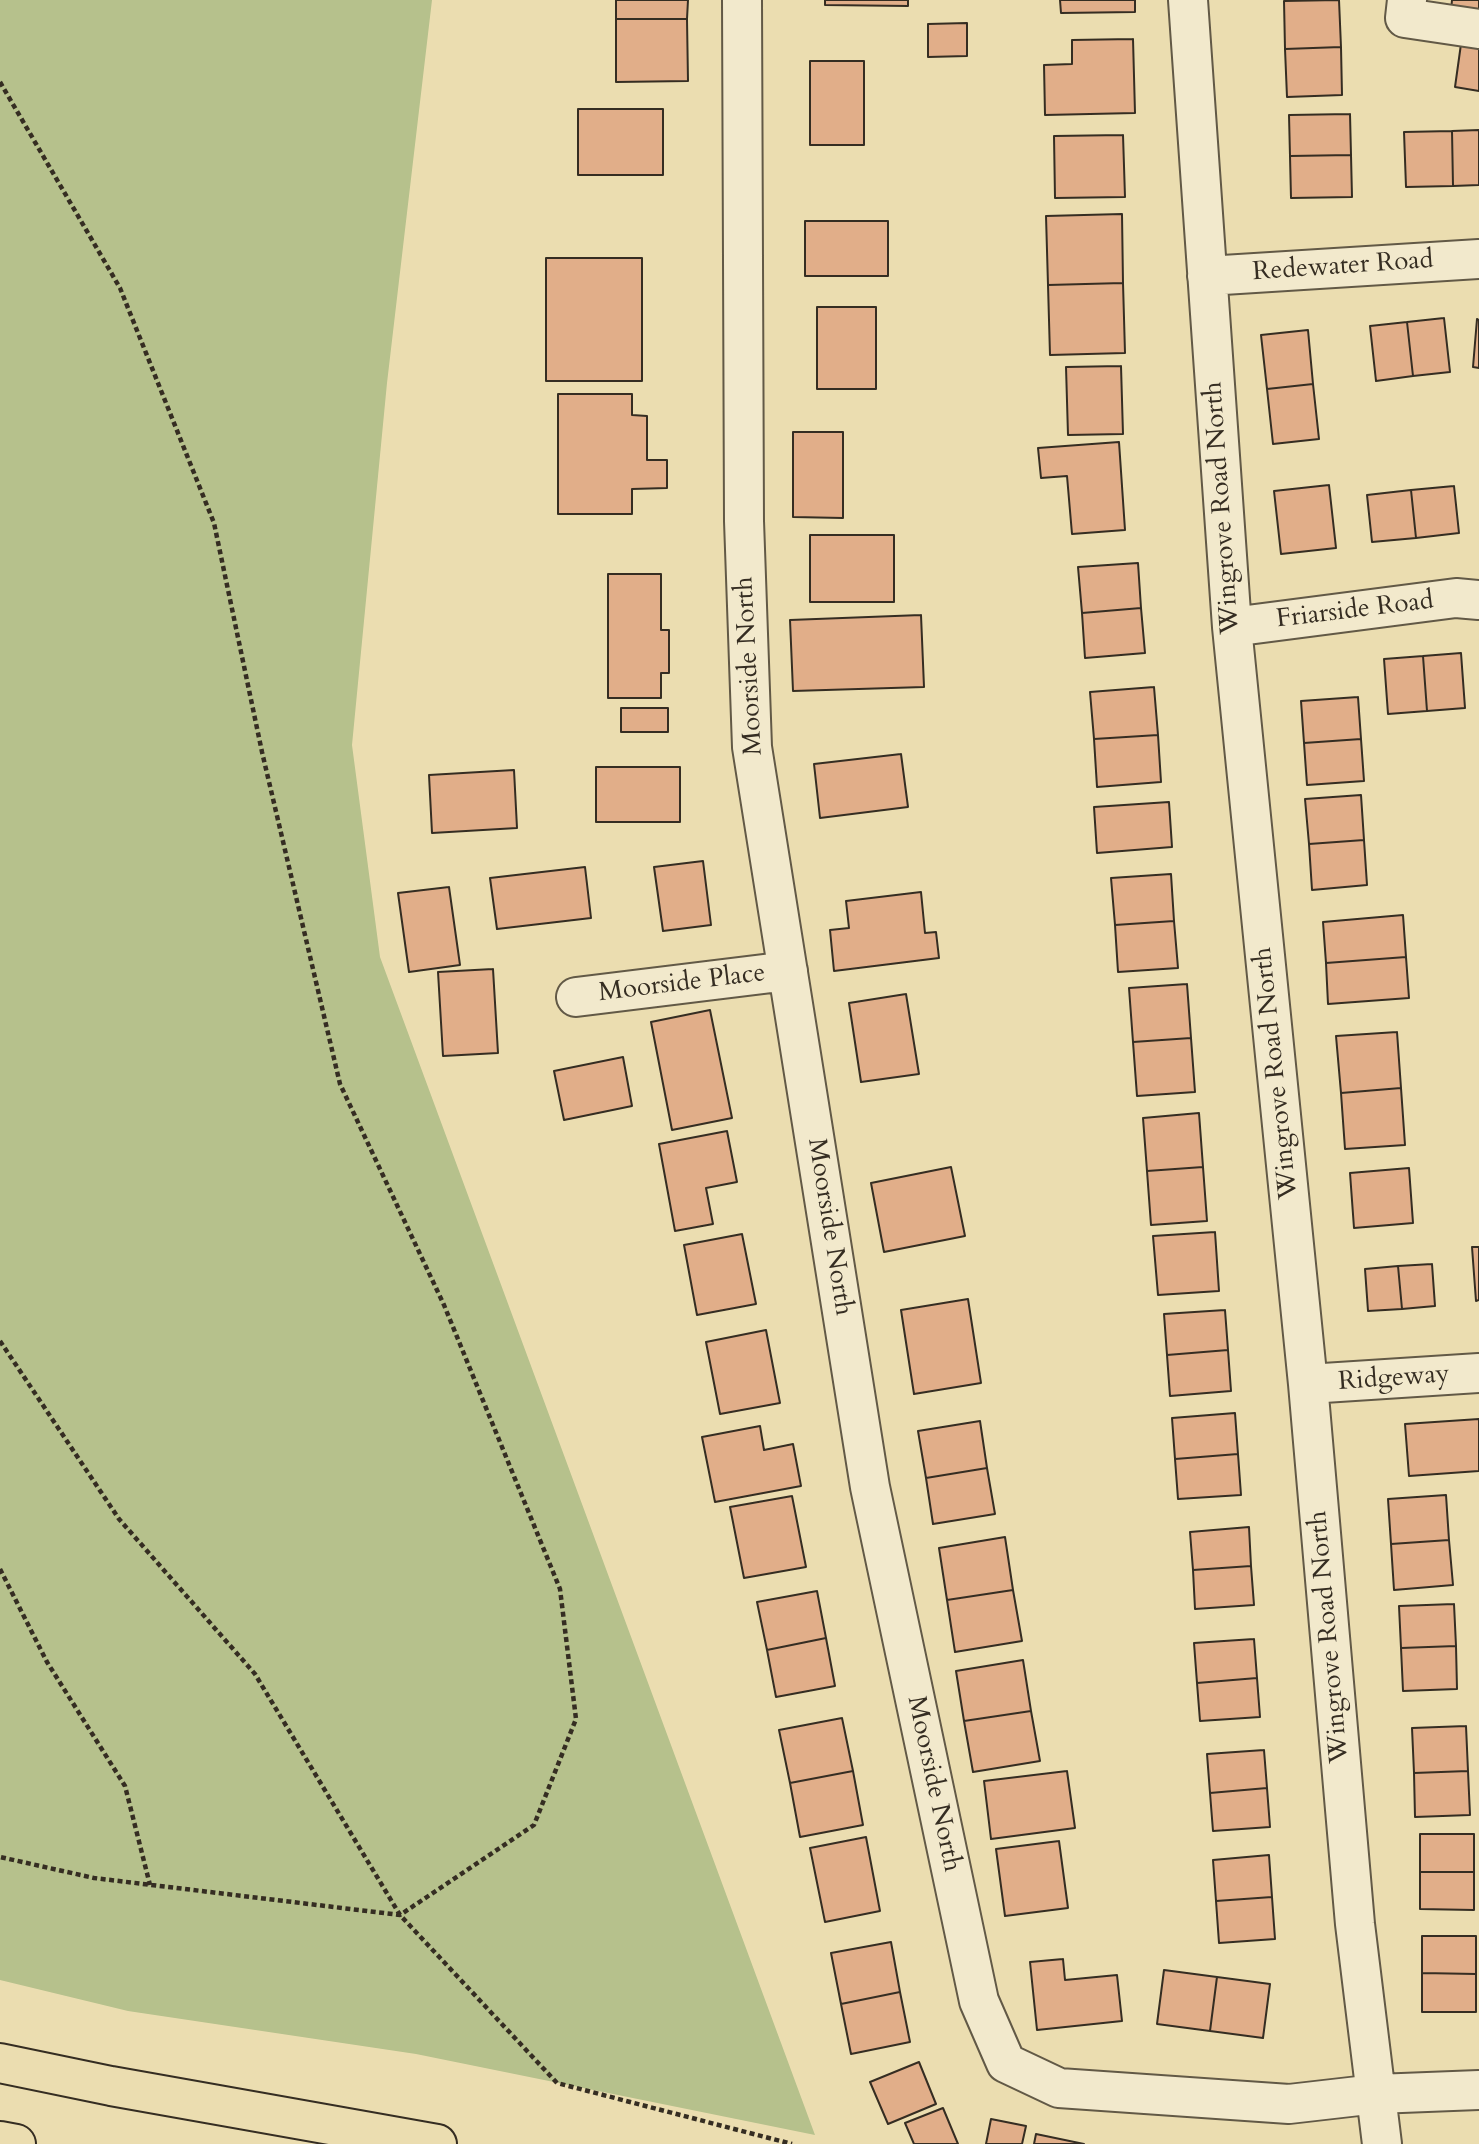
<!DOCTYPE html>
<html>
<head>
<meta charset="utf-8">
<style>
	body { margin:0 }
	canvas { display:block; background:#ebddb0 }
</style>
</head>
<body>
<canvas width="1479" height="2144"></canvas>
<script>
const g = document.querySelector('canvas').getContext('2d');
g.lineJoin = 'round';
function fill(path, color) { g.fillStyle = color; g.fill(path, 'evenodd'); }
const toPath = rows => new Path2D(rows.map(r => 'M' + r).join(''));
function trace(path, color, width, dash) { g.strokeStyle = color; g.lineWidth = width; g.lineCap = dash ? 'butt' : 'round'; g.setLineDash(dash || []); g.stroke(path); }
function write(font, color, halo, rows, align = 'center') {
  g.font = font + ' Cardo,serif'; g.lineWidth = 5; g.setLineDash([]); g.textBaseline = 'middle'; g.strokeStyle = halo; g.fillStyle = color; for (const [text, x, y, turn = 0] of rows) {
    g.save(); g.translate(x, y); g.rotate((+turn || 0) * Math.PI / 180); g.textAlign = isNaN(turn) ? turn : align; if (halo) g.strokeText(text, 0, 0); g.fillText(text, 0, 0); g.restore();
  }
}
fill(toPath([
	[0,0,432,0,387,383,352,745,380,957,815,2135,416,2054,128,2011,0,1980]
]), '#b6c18c');
const building = toPath([
	[616,0,688,0,687,19,616,19,616,0],
	[825,0,908,0,908,6,825,5,825,0],
	[1060,0,1135,0,1135,12,1061,13,1060,0],
	[1339,0,1341,47,1285,49,1284,1,1339,0],
	[1452,0,1479,0,1479,14,1451,11,1452,0],
	[616,19,687,19,688,81,616,82,616,19],
	[967,23,967,56,928,57,928,24,967,23],
	[1133,39,1135,113,1045,115,1044,65,1072,64,1072,40,1133,39],
	[1461,44,1479,46,1479,91,1455,87,1461,44],
	[1341,47,1342,95,1287,97,1285,49,1341,47],
	[810,61,864,61,864,145,810,145,810,61],
	[578,109,663,109,663,175,578,175,578,109],
	[1350,114,1351,155,1290,156,1289,115,1350,114],
	[1479,130,1479,185,1453,186,1452,131,1479,130],
	[1452,131,1453,186,1406,187,1404,132,1452,131],
	[1123,135,1125,197,1055,198,1054,136,1123,135],
	[1351,155,1352,197,1291,198,1290,156,1351,155],
	[1122,214,1123,283,1048,285,1046,216,1122,214],
	[805,221,888,221,888,276,805,276,805,221],
	[546,258,642,258,642,381,546,381,546,258],
	[1123,283,1125,353,1050,355,1048,285,1123,283],
	[817,307,876,307,876,389,817,389,817,307],
	[1444,318,1450,372,1413,376,1407,322,1444,318],
	[1477,319,1479,320,1479,368,1473,367,1477,319],
	[1407,322,1413,376,1376,381,1370,326,1407,322],
	[1308,330,1313,384,1267,389,1261,335,1308,330],
	[1121,366,1123,434,1068,435,1066,367,1121,366],
	[1313,384,1319,439,1273,444,1267,389,1313,384],
	[558,394,632,394,632,415,647,416,647,460,667,460,667,488,632,489,632,514,558,514,558,394],
	[793,432,843,432,843,518,793,517,793,432],
	[1119,442,1125,530,1072,534,1067,476,1041,478,1038,448,1119,442],
	[1329,485,1336,548,1281,554,1274,491,1329,485],
	[1454,486,1459,533,1416,538,1411,490,1454,486],
	[1411,490,1416,538,1372,542,1367,495,1411,490],
	[810,535,894,535,894,602,810,602,810,535],
	[1138,563,1141,608,1082,613,1078,567,1138,563],
	[608,574,661,574,661,630,669,630,669,673,661,673,661,698,608,698,608,574],
	[1141,608,1145,653,1085,658,1082,613,1141,608],
	[921,615,924,687,793,691,790,620,921,615],
	[1461,653,1465,708,1427,711,1423,656,1461,653],
	[1423,656,1427,711,1388,714,1384,659,1423,656],
	[1154,687,1158,735,1094,739,1090,692,1154,687],
	[1358,697,1361,739,1304,743,1301,701,1358,697],
	[621,708,668,708,668,732,621,732,621,708],
	[1158,735,1161,782,1097,787,1094,739,1158,735],
	[1361,739,1364,781,1307,785,1304,743,1361,739],
	[901,754,908,807,820,818,814,764,901,754],
	[596,767,680,767,680,822,596,822,596,767],
	[514,770,517,828,432,833,429,775,514,770],
	[1361,795,1364,840,1309,844,1305,799,1361,795],
	[1169,802,1172,847,1097,853,1094,807,1169,802],
	[1364,840,1367,885,1312,890,1309,844,1364,840],
	[703,861,711,925,663,931,654,867,703,861],
	[585,867,591,918,497,929,490,878,585,867],
	[1171,874,1174,921,1115,925,1111,878,1171,874],
	[449,887,460,965,409,972,398,893,449,887],
	[921,892,925,933,936,932,939,958,834,971,830,930,849,928,846,901,921,892],
	[1403,915,1406,957,1326,963,1323,922,1403,915],
	[1174,921,1178,968,1118,972,1115,925,1174,921],
	[1406,957,1409,998,1328,1004,1326,963,1406,957],
	[493,969,498,1053,443,1056,438,972,493,969],
	[1187,984,1191,1038,1133,1042,1129,988,1187,984],
	[906,994,919,1074,861,1082,849,1003,906,994],
	[710,1010,732,1118,672,1130,651,1022,710,1010],
	[1397,1032,1401,1088,1341,1093,1336,1036,1397,1032],
	[1191,1038,1195,1092,1137,1096,1133,1042,1191,1038],
	[623,1057,632,1106,564,1120,554,1071,623,1057],
	[1401,1088,1405,1145,1345,1149,1341,1093,1401,1088],
	[1199,1113,1203,1167,1147,1171,1143,1118,1199,1113],
	[727,1131,737,1182,706,1188,713,1224,675,1231,659,1144,727,1131],
	[951,1167,965,1236,884,1252,871,1183,951,1167],
	[1203,1167,1207,1221,1151,1225,1147,1171,1203,1167],
	[1409,1168,1413,1223,1354,1228,1350,1173,1409,1168],
	[1215,1232,1219,1291,1158,1295,1153,1236,1215,1232],
	[742,1234,756,1304,697,1315,684,1245,742,1234],
	[1472,1247,1479,1247,1479,1300,1476,1301,1472,1247],
	[1432,1264,1435,1306,1402,1309,1398,1266,1432,1264],
	[1398,1266,1402,1309,1368,1311,1365,1269,1398,1266],
	[968,1299,981,1383,914,1394,901,1310,968,1299],
	[1225,1310,1228,1350,1167,1355,1164,1314,1225,1310],
	[766,1330,780,1403,720,1414,706,1342,766,1330],
	[1228,1350,1231,1391,1170,1396,1167,1355,1228,1350],
	[1235,1413,1238,1454,1175,1459,1172,1418,1235,1413],
	[1479,1419,1479,1471,1409,1476,1405,1424,1479,1419],
	[980,1421,987,1468,926,1478,918,1431,980,1421],
	[760,1426,764,1450,793,1444,801,1486,715,1502,702,1437,760,1426],
	[1238,1454,1241,1495,1178,1499,1175,1459,1238,1454],
	[987,1468,995,1514,933,1524,926,1478,987,1468],
	[1446,1495,1449,1540,1391,1544,1388,1499,1446,1495],
	[792,1496,806,1567,744,1578,730,1507,792,1496],
	[1249,1527,1251,1566,1193,1570,1190,1532,1249,1527],
	[1005,1537,1013,1590,947,1600,939,1548,1005,1537],
	[1449,1540,1453,1585,1394,1590,1391,1544,1449,1540],
	[1251,1566,1254,1605,1195,1609,1193,1570,1251,1566],
	[1013,1590,1022,1641,955,1652,947,1600,1013,1590],
	[817,1591,826,1638,767,1650,757,1602,817,1591],
	[1454,1604,1456,1646,1401,1648,1399,1606,1454,1604],
	[826,1638,835,1686,776,1697,767,1650,826,1638],
	[1254,1639,1257,1678,1197,1683,1194,1643,1254,1639],
	[1456,1646,1457,1689,1403,1691,1401,1648,1456,1646],
	[1023,1660,1031,1711,964,1721,956,1671,1023,1660],
	[1257,1678,1260,1717,1200,1721,1197,1683,1257,1678],
	[1031,1711,1040,1761,973,1772,964,1721,1031,1711],
	[842,1718,853,1771,790,1783,779,1730,842,1718],
	[1466,1726,1468,1771,1414,1773,1412,1728,1466,1726],
	[1264,1750,1267,1788,1210,1793,1207,1754,1264,1750],
	[853,1771,863,1825,800,1837,790,1783,853,1771],
	[1067,1771,1075,1828,991,1839,984,1781,1067,1771],
	[1468,1771,1470,1815,1415,1817,1414,1773,1468,1771],
	[1267,1788,1270,1827,1213,1831,1210,1793,1267,1788],
	[1420,1834,1474,1834,1474,1872,1420,1872,1420,1834],
	[866,1837,880,1911,825,1922,810,1848,866,1837],
	[1059,1841,1068,1908,1005,1916,996,1849,1059,1841],
	[1269,1855,1272,1897,1216,1901,1213,1860,1269,1855],
	[1420,1872,1474,1872,1474,1910,1420,1909,1420,1872],
	[1272,1897,1275,1939,1219,1943,1216,1901,1272,1897],
	[1422,1936,1476,1936,1476,1974,1422,1973,1422,1936],
	[891,1942,900,1992,841,2004,831,1953,891,1942],
	[1063,1959,1065,1980,1117,1975,1122,2021,1037,2030,1030,1962,1063,1959],
	[1164,1970,1217,1977,1210,2031,1157,2024,1164,1970],
	[1422,1973,1476,1974,1476,2012,1422,2012,1422,1973],
	[1217,1977,1270,1984,1263,2038,1210,2031,1217,1977],
	[900,1992,910,2042,851,2054,841,2004,900,1992],
	[919,2062,936,2104,888,2124,870,2082,919,2062],
	[943,2108,958,2144,914,2144,905,2123,943,2108],
	[991,2119,1026,2126,1022,2144,986,2144,991,2119],
	[1036,2134,1084,2144,1034,2144,1036,2134]
]);
fill(building, '#e1ae89');
trace(building, '#352d22', 2);
const minor = toPath([
	[742,0,744,521,752,747,870,1487,979,2001,1006,2063,1059,2088,1289,2104,1376,2094,1479,2090],
	[1188,0,1232,627,1308,1384,1355,1924,1382,2144],
	[1407,0,1405,18,1479,29],
	[1207,276,1479,259],
	[1232,627,1456,598,1479,600],
	[576,997,788,971],
	[1308,1384,1479,1373]
]);
const highway = toPath([
	[0,2063,111,2086,437,2144],
	[0,2141,16,2144]
]);
trace(minor, '#625946', 42);
trace(highway, '#352d22', 42);
trace(toPath([
	[0,82,120,288,214,523,262,752,340,1084,444,1305,560,1589,576,1719,534,1825,400,1915,94,1878,0,1857],
	[0,1341,119,1519,255,1674,400,1915,557,2083,792,2144],
	[0,1569,47,1662,125,1786,150,1885]
]), '#352d22', 4.5, [5, 3.5]);
trace(minor, '#f2e9cc', 38);
trace(highway, '#ebddb0', 38);
write('26px', '#352d22', '#f2e9cc', [
	["Redewater Road",1343,267,-4],
	["Wingrove Road North",1223,508,-94],
	["Friarside Road",1355,611,-7],
	["Moorside North",750,666,-93],
	["Moorside Place",682,984,-7],
	["Wingrove Road North",1277,1073,-96],
	["Moorside North",829,1227,81],
	["Ridgeway",1394,1379,-4],
	["Wingrove Road North",1330,1637,-95],
	["Moorside North",933,1784,78]
]);
</script>
</body>
</html>
